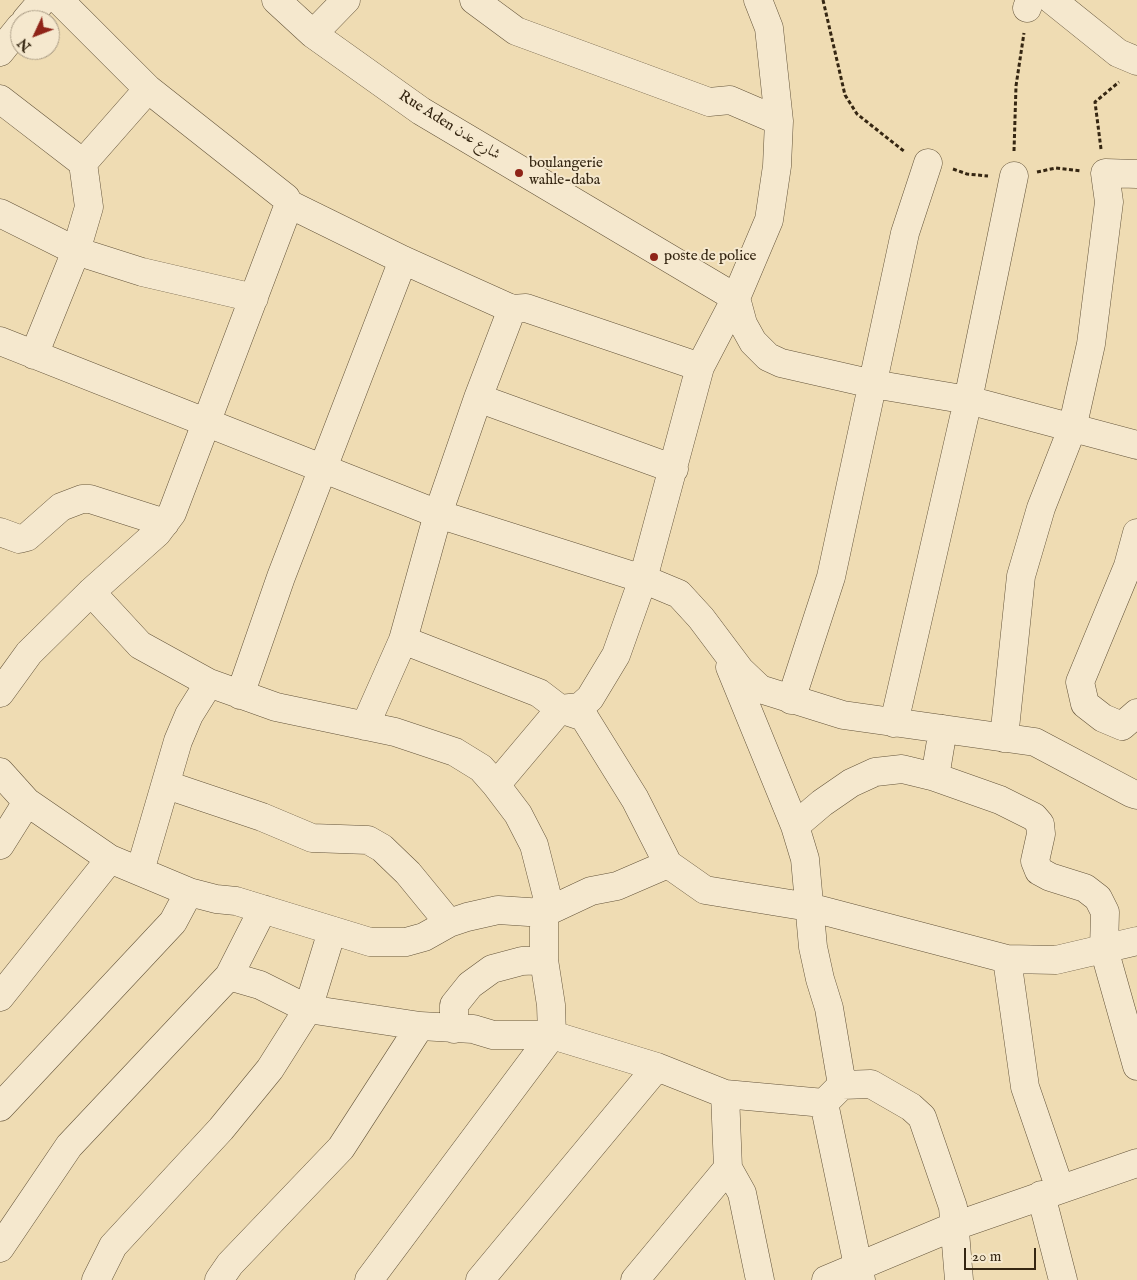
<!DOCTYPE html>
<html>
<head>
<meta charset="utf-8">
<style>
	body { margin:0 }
	#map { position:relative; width:1137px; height:1280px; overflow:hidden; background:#efdcb3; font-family:"IM FELL English",serif }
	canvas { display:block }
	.north { position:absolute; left:10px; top:10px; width:50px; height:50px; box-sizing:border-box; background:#f5e8ce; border:1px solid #a89a83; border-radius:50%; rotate:227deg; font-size:14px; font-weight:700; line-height:20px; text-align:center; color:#352612 }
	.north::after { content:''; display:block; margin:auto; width:18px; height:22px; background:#8f2418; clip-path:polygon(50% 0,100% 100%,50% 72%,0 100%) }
	.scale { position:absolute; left:964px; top:1248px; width:72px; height:22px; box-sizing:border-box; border:2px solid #352612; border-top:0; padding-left:6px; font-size:15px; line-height:18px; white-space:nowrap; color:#352612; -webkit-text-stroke:4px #f5e8ce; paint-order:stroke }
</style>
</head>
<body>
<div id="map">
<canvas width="1137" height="1280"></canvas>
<div class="north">N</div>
<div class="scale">20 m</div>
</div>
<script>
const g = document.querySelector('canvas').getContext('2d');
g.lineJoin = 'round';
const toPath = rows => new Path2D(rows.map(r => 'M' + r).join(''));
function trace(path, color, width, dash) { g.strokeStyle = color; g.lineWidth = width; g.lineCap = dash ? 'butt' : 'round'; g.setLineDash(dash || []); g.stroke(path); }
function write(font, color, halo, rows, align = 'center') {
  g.font = font + ' "IM FELL English",Amiri,serif'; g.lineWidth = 4; g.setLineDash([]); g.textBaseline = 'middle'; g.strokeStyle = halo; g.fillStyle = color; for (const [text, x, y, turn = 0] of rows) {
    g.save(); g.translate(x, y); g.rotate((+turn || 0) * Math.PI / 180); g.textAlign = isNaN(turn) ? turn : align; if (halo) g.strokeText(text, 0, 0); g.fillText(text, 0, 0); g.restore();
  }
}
const street = toPath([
	[59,0,148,89,286,198,289,204,403,260,512,309],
	[276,0,313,34,421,111,736,298],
	[474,0,516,31,709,102,730,100,779,121],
	[1052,0,1118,53,1137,61],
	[1027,8,1030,0],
	[26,20,43,0],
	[313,34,346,0],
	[0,52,20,27],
	[0,99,83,163],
	[0,213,76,251,142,272,254,298],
	[736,298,743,324,753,342,768,357,781,363,873,384,968,400,1137,445],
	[0,341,438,514,643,579,679,594,701,618,740,670,760,689,843,715,1035,742,1131,793,1137,795],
	[34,355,76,251,89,207,83,163,148,89],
	[478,398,674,469],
	[0,532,19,539,27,537,61,507,82,499,90,499,165,523],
	[1137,533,1128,566,1080,682,1085,704,1103,718,1122,726,1137,713],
	[91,592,140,645,209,683,276,707,395,732,455,752,481,768,496,785,518,814,534,845,547,896,544,913,544,960,551,1005,552,1035,369,1280],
	[403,640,539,693,560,709,584,717,635,799,668,864,705,890,809,907,1007,959,1056,960,1137,941],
	[730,667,795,826,805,859,813,947,820,979,829,1008,842,1085],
	[0,693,29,653,91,592,157,533,172,513,289,204],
	[240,695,281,577,403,260],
	[791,700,831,577,905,233,928,163],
	[894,723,968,400,1014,176],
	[365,726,403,640,438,514,478,398,512,309,526,308,700,367],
	[1004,738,1021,576,1041,508,1072,429,1091,344,1109,202,1105,173,1137,174],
	[0,772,27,802,110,859,189,892,173,922,0,1107],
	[935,777,943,729],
	[167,785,262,817,312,838,368,840,382,848,408,873,449,923],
	[496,785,560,709,580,707,590,698,616,655,643,579,700,367,736,298,769,220,777,166,779,121,769,28,758,0],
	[795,826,822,803,851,783,875,772,902,769,935,777,1000,800,1034,817,1040,824,1041,834,1035,861,1039,871,1050,877,1085,888,1098,898,1105,912,1104,949,1137,1066],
	[0,845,27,802],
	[140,871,178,741,189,715,209,683],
	[189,892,216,899,236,901,370,942,406,942,424,937,449,923,467,917,498,910,544,913,591,891,617,886,668,864],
	[1007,959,1025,1087,1060,1189],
	[229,976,263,909],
	[0,997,110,859],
	[454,1029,454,1005,470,985,492,969,522,961,544,960],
	[725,1094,824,1103],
	[824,1103,842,1085,871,1084,911,1107,922,1117,953,1207,959,1280],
	[824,1103,861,1280],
	[1041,1195,1063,1280],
	[0,1248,69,1146,229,976,260,985,308,1009,420,1026],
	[96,1280,113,1246,221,1129,270,1069,308,1009,332,931],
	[219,1280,230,1264,341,1148,420,1026,473,1029,493,1035,552,1035,657,1067,725,1094,728,1168,742,1193,760,1280],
	[480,1280,657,1067],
	[635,1280,728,1168],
	[826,1280,955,1226,1137,1163]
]);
trace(street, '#64543a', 29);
trace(toPath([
	[823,0,845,95,857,114,905,152],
	[1101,149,1095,102,1119,82],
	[1014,151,1016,86,1024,33],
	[953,169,967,174,988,176],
	[1037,172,1056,168,1081,171]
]), '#352612', 3, [4, 2.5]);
trace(street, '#f5e8ce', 28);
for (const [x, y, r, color] of [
	[519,173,5,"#8f2418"],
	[654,257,5,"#8f2418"]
]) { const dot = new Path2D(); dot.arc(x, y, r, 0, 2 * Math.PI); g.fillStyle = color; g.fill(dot); trace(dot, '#f5e8ce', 2); }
write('15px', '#352612', '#f5e8ce', [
	["Rue Aden شارع عدن",449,126,32]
]);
write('15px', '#352612', '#f5e8ce', [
	["boulangerie",529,164],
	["wahle-daba",529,181],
	["poste de police",664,257]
], 'left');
</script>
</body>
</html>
